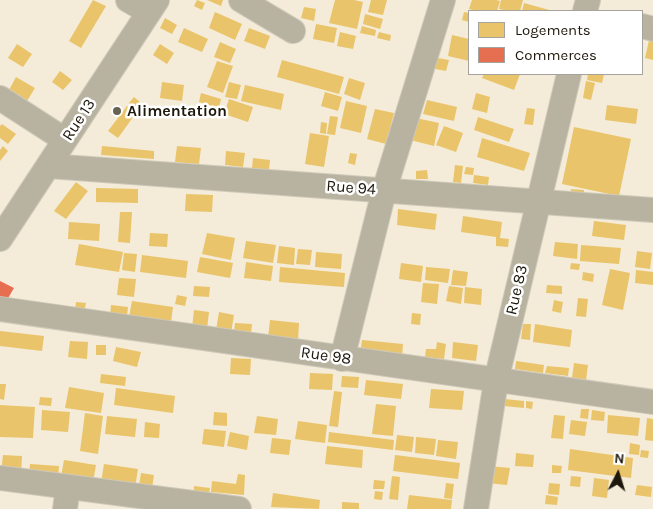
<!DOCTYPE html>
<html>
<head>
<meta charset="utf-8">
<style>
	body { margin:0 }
	#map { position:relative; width:653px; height:509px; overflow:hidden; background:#f4ecd8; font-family:Karla,sans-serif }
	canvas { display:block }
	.legend { position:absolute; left:468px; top:10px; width:175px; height:65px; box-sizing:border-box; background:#fff; border:1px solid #a5a39d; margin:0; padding:6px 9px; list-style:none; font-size:15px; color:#1d180b }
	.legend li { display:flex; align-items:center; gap:10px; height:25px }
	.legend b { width:25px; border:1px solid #a5a39d }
	.north { position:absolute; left:593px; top:449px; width:50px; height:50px; -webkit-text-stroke:4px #fff; paint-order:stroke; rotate:5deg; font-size:14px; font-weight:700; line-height:20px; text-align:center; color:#1d180b }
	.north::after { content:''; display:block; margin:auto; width:18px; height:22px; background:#1d180b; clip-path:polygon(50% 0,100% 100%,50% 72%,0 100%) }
</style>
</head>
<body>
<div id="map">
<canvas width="653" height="509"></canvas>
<ul class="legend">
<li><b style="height:14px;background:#e9c46a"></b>Logements</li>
<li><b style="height:14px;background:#e76f51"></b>Commerces</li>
</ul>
<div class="north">N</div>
</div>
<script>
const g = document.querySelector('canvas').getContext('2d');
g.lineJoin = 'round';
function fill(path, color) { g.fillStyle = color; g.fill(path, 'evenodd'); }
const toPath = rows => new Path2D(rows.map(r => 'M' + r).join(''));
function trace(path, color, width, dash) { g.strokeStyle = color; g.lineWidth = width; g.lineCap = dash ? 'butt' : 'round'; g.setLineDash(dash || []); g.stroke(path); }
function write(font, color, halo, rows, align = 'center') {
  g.font = font + ' Karla,sans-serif'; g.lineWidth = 5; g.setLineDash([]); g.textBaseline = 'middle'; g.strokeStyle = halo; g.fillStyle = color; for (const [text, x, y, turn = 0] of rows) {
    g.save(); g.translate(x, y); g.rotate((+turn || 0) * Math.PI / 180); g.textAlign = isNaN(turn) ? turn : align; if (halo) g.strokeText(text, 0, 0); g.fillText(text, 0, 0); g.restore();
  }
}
fill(toPath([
	[93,0,106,6,81,48,69,41],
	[197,0,205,3,202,10,194,6],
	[207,0,223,0,221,6],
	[335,0,354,0,363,2,357,29,329,23],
	[371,0,387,0,383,15,368,12],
	[472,0,496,0,500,1,497,11,478,11,469,9],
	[501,0,523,0,520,11,508,11,499,9],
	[524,3,553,11,522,11],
	[304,7,316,9,314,21,301,18],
	[215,12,242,24,235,40,209,28],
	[464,12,469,13,469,22,462,20],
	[365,14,383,19,380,29,363,24],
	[165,18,177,25,172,34,160,28],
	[316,24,337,28,334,43,313,39],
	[362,26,376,30,375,36,360,33],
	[184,28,208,39,202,52,178,42],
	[249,28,270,36,265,49,244,41],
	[340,32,356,36,353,49,337,46],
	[379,32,391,35,390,41,377,38],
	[452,35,469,39,469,61,448,56],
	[650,36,653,36,653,60,645,58],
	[220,42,236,49,230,63,214,57],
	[17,44,32,54,23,67,8,58],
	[160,44,174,53,167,64,153,55],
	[427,56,449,60,446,71,425,67],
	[282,60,344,77,339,94,277,77],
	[217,61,233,66,223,93,207,87],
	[60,71,72,80,63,90,52,82],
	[484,74,520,74,514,90,482,78],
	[588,74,604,74,602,83,587,80],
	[16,77,35,88,27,101,9,90],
	[349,78,365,83,360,100,344,94],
	[586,81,595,83,591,100,583,98],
	[162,82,184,85,182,101,160,98],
	[229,82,241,85,237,99,225,97],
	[245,85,284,94,281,110,241,101],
	[325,92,342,97,338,111,321,106],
	[201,93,221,99,219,108,199,102],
	[476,93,490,97,487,113,472,109],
	[134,97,140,102,136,109,129,103],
	[229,99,253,107,248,122,224,114],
	[427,100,457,107,454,121,423,114],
	[346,101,367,106,361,133,340,128],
	[607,105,638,109,636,124,605,120],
	[127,106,136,113,118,138,108,131],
	[527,108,535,109,533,125,524,124],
	[375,109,394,113,386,144,367,139],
	[330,116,338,117,335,135,327,134],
	[478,117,514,129,509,142,474,130],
	[416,118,439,123,434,146,410,140],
	[321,122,327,123,326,134,320,133],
	[2,124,16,134,8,144,0,138,0,126],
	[444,126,463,133,456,152,436,145],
	[574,127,631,139,619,196,562,184],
	[310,133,329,136,324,167,305,164],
	[482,138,530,153,524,171,477,157],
	[3,146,8,151,0,161,0,150],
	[102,146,154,151,154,159,101,155],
	[177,146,201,148,199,164,175,162],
	[226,151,245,153,243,167,225,165],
	[350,153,357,154,355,165,348,163],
	[253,158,270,160,269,170,252,168],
	[455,165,463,166,461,183,453,182],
	[466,167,474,168,473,175,464,174],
	[427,170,428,179,416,179,416,171],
	[474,175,489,177,488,185,473,183],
	[76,182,88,191,66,219,54,211],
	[96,188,138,189,138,203,96,202],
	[571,189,584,190,584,197,570,196],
	[186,194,213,195,212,212,185,211],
	[398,209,437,214,435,230,397,225],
	[120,212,132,212,130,243,118,242],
	[463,216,502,222,500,238,509,239,508,247,496,246,496,237,461,232],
	[594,221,626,225,624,240,592,236],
	[69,222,100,224,99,241,68,239],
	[150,233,168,234,167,247,149,246],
	[207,233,235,238,231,260,202,254],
	[246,241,276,245,273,263,243,258],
	[555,242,578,244,577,259,553,256],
	[79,244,123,252,119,272,75,265],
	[581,245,621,248,619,264,580,261],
	[279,246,295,248,294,265,277,263],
	[298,249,312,250,310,265,296,264],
	[637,251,652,253,650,269,635,267],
	[316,252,342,254,341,269,315,267],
	[124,253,137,254,135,272,122,270],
	[142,255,188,261,186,278,140,272],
	[200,257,233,263,230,278,197,272],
	[246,262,273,266,271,281,244,278],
	[401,263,423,266,421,282,399,279],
	[571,263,580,264,579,270,570,269],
	[280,267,345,273,344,287,279,282],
	[426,267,450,269,448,283,425,280],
	[610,269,630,273,623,310,602,305],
	[453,270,468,272,466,286,451,285],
	[636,270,653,272,653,285,635,283],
	[583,272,594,274,593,282,582,280],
	[119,278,136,279,134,297,117,295],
	[423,283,439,284,437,304,421,302],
	[547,285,562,286,562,294,546,293],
	[194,286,210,287,209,297,193,296],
	[449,286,463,288,461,304,446,301],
	[465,287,482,289,481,305,464,303],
	[177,295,187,297,185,306,175,304],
	[578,298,588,299,586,317,576,316],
	[554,300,563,302,561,313,552,311],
	[132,301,173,307,171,322,129,317],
	[76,302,86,303,84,313,75,312],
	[111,305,128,307,127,317,110,316],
	[194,310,209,312,207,329,192,328],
	[219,312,234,315,231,333,216,330],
	[412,313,421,314,420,325,411,324],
	[270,320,299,323,298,341,268,338],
	[235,323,252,324,251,334,234,332],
	[523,324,531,324,530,340,521,339],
	[535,324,572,330,570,347,533,342],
	[0,331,44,336,42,351,0,346],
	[362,340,403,344,402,358,360,354],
	[70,341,88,342,87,359,68,357],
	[437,342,446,344,444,359,425,357,426,349,436,349],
	[453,342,478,345,476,361,452,358],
	[96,345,106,345,106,355,96,355],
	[116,347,141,352,137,367,113,361],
	[231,358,251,359,250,375,230,374],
	[516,361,544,365,543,373,515,369],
	[574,363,588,365,586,380,572,378],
	[547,366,569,368,568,376,545,373],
	[310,373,333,374,332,390,309,389],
	[101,374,126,377,125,386,100,383],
	[342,376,359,377,358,388,341,387],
	[366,380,403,384,401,399,364,395],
	[0,384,6,384,4,400,0,399],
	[69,387,104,393,101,413,65,408],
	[116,388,175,396,173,413,114,405],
	[431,389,464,391,462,410,429,408],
	[334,391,342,392,338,427,329,426],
	[40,397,52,398,51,406,39,405],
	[505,399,524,401,524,408,504,406],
	[526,401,533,402,532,409,526,408],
	[376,404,396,406,393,436,372,434],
	[0,405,35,407,33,438,0,437],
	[581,409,589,409,588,419,580,418],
	[42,410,70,412,68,432,41,430],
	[592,410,605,412,604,421,591,420],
	[214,412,227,413,227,426,213,425],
	[85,413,103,416,98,454,80,451],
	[554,415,565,416,563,439,551,438],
	[608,415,640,418,638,436,607,433],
	[107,416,137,419,135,437,105,434],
	[257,416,278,419,276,435,254,433],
	[647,418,653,419,653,441,645,440],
	[571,420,587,422,585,436,569,434],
	[298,421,327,425,325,443,295,439],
	[145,422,160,424,159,438,144,437],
	[204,429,226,431,224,447,202,444],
	[230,432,249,436,247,450,227,446],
	[329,432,394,440,393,450,328,442],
	[397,435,414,437,412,452,395,450],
	[416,437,436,439,434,455,415,453],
	[272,438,291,440,289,455,270,453],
	[438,440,458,442,456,459,436,456],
	[630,443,640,445,639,455,629,454],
	[327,446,363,450,362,468,325,464],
	[570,449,633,458,631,478,568,470],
	[641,450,649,451,648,458,640,457],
	[516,453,534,455,533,467,515,466],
	[3,455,22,456,21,474,1,473],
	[395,455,460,463,458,479,393,471],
	[64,460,96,465,93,482,61,477],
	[30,464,59,466,58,478,29,475],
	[104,464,138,469,135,488,101,483],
	[552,465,562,466,561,473,552,473],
	[489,466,510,468,507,485,487,483],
	[141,473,154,475,152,488,139,486],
	[238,474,245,475,244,495,211,492,212,481,236,484],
	[392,476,400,477,398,500,389,499],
	[571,476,581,477,580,487,570,486],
	[594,478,609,480,607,498,592,496],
	[374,480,385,481,384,489,373,489],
	[446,483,454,484,452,499,444,498],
	[549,483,560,484,559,495,548,494],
	[637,485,652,487,651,497,635,495],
	[194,486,210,488,209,493,194,492],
	[375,491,383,492,382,500,374,499],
	[273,493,320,500,319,509,271,507],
	[409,495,452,500,451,509,407,509],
	[546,495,558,497,557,505,545,504],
	[342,502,359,503,359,509,342,509]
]), '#e9c46a');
fill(toPath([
	[0,281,14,288,4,305,0,303]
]), '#e76f51');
const minor = toPath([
	[128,0,149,12],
	[241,0,293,31],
	[585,11,588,0],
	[642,26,653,29],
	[0,98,65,140],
	[49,166,653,210],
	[0,239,157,0],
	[0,309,653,402],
	[342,359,384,191,443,0],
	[0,478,239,509],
	[65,509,68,487],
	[476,509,496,381,569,74]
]);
trace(minor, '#cfc9ba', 26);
trace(minor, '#b8b2a1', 24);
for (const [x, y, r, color] of [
	[117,111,5,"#686253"]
]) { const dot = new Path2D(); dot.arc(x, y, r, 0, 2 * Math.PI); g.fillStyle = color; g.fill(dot); trace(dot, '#fff', 2); }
write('bold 16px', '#1d180b', '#fff', [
	["Alimentation",127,111]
], 'left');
write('16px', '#1d180b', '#fff', [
	["Rue 13",79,120,-57],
	["Rue 94",351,188,4],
	["Rue 83",517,290,-77],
	["Rue 98",326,356,8]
]);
</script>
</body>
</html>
